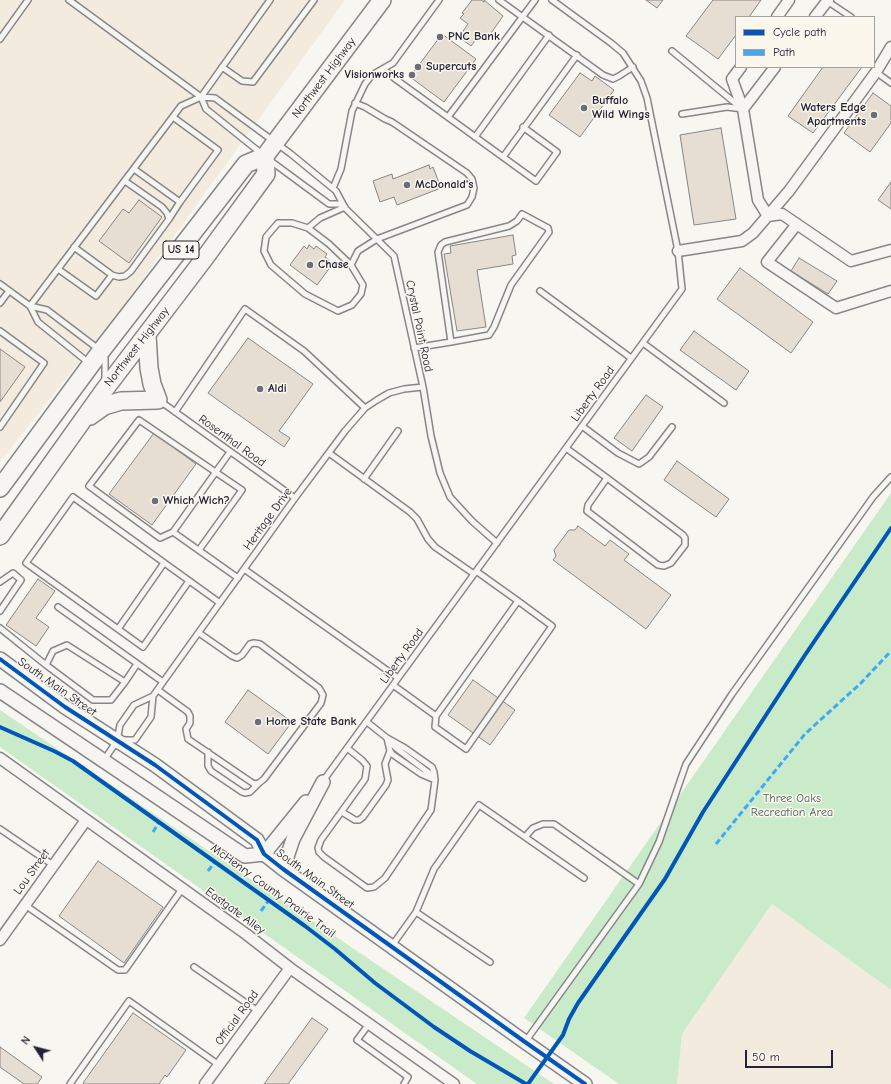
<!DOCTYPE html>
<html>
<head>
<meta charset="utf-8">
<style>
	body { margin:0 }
	#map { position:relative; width:891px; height:1084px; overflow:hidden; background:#f8f6f0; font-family:"Comic Neue",sans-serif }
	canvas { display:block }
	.legend { position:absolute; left:735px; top:16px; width:140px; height:52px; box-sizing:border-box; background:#fbf7ec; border:1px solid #a4a2a5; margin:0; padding:5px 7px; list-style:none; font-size:12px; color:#22223b }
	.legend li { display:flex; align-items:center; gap:8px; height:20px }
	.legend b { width:20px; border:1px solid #a4a2a5 }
	.north { position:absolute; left:16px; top:1028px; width:40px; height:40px; -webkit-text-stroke:3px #fbf7ec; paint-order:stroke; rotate:306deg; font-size:11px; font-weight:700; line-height:16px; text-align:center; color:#22223b }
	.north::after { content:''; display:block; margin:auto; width:14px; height:18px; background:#22223b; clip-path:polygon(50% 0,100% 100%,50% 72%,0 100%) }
	.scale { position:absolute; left:745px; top:1050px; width:88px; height:18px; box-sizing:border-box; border:2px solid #22223b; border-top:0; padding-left:5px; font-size:12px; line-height:14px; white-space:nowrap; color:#22223b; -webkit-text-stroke:3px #fbf7ec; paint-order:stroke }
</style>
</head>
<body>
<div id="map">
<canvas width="891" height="1084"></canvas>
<ul class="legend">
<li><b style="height:5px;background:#0057b8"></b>Cycle path</li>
<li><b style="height:5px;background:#3fa9f5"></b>Path</li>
</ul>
<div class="north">N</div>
<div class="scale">50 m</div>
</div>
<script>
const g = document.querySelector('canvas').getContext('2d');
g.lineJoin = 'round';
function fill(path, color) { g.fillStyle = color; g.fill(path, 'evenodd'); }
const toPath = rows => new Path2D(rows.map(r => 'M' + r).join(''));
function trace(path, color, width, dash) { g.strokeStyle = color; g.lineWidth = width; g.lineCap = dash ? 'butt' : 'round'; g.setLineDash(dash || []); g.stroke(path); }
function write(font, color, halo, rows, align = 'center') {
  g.font = font + ' "Comic Neue",sans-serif'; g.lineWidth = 3; g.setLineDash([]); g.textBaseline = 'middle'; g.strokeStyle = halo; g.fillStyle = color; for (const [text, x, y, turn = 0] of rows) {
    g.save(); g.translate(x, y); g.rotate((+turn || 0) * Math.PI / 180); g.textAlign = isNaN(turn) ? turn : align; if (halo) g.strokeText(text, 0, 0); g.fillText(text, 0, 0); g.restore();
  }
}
fill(toPath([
	[0,0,345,0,119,312,0,462],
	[772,904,891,990,891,1084,677,1084,682,1034]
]), '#f4ebdf');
fill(toPath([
	[891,493,891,990,772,904,682,1034,677,1084,619,1084,524,1018],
	[0,710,554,1084,477,1084,0,747]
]), '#caebca');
const building = toPath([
	[472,0,481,0,484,2,484,0,503,16,487,39,480,34,471,46,459,37,468,24,460,18,464,14,462,13,472,0],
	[646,0,663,0,657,8,646,0],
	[713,0,761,0,749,17,736,17,736,35,718,59,686,36,713,0],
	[442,34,476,59,444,102,410,77,442,34],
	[823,67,862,67,813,133,788,116,823,67],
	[580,73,592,81,595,76,614,90,580,137,549,115,580,73],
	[873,93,891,106,891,123,870,152,844,133,873,93],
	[721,128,736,219,694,225,680,135,721,128],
	[429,165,430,169,433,167,441,188,397,205,394,197,380,202,373,181,392,174,393,179,429,165],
	[891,182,891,209,878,200,891,182],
	[139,200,162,217,129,263,99,241,123,209,129,213,139,200],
	[513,235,516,255,512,256,513,264,477,270,486,327,457,331,444,254,451,253,450,246,513,235],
	[309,245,314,249,316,246,327,254,325,257,329,260,327,263,331,266,317,285,290,265,304,246,307,249,309,245],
	[799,258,837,281,828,294,791,271,799,258],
	[740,268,813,322,791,353,717,299,740,268],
	[694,331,749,371,736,390,680,350,694,331],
	[248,338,313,384,279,431,290,438,284,447,208,393,248,338],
	[0,349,25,367,0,402,0,349],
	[646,395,663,407,632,451,614,438,646,395],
	[154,433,196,464,152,525,109,494,154,433],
	[677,461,729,499,716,517,664,480,677,461],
	[578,526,605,546,610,540,629,554,624,560,671,595,646,629,553,560,556,556,554,550,569,530,575,530,578,526],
	[38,579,55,591,36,618,49,627,36,646,6,625,38,579],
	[473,680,515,710,490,745,448,715,473,680],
	[248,690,292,722,268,754,225,722,248,690],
	[98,861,163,907,124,963,59,916,98,861],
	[133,1013,186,1050,167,1077,165,1075,159,1084,84,1084,83,1083,133,1013],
	[312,1018,328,1029,288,1084,264,1084,312,1018],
	[0,1047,42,1077,37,1084,24,1084,0,1067,0,1047]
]);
fill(building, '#e6ded3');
trace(building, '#878688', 1);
const service = toPath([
	[69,0,201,97,206,109,262,154],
	[499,0,603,75,613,79,619,76,633,67],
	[827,1,851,17],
	[0,39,28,0],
	[672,51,740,107],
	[222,67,242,81,253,82,314,0],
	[383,69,394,78,536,181,557,152,523,127],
	[876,72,891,83],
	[201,97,215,98,291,154,336,191,344,206],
	[682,114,727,107,743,109],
	[448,117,535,0],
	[475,137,549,35],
	[503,157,577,55],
	[268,159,329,204,340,204,344,207,394,256,423,387,431,436,440,473,450,497,472,521,497,543],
	[134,169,180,202,218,150,173,117],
	[333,188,341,169,352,111,365,84,372,75,393,63,439,0],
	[169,219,180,202],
	[308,228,329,244,351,265,363,285,361,294,352,305,338,311,305,294,271,265,264,251,266,237,278,223,292,223,308,228,320,218,345,207],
	[351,265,358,251,377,239,467,205,472,197,474,188,472,179,467,173,392,122,385,119,365,107,355,103],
	[58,269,96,296,112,275,74,247],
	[112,275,119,277,125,276,131,271,169,219,167,213,162,207,125,181],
	[0,284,30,306,47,310,101,351,105,358,105,380],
	[540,291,631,358],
	[0,303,9,291],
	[30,306,181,106,201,97,270,0],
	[30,306,38,322,89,363],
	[0,331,44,363,0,427],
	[643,343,724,403],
	[414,348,451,342,489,335,494,327,511,285,549,232,548,228,522,214,517,221,509,226,445,242,441,245,438,252,451,342],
	[160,401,295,498],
	[175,412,245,309,304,351,365,408],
	[582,426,618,453,639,464,649,457,672,427],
	[566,448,607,478,683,535,685,538,685,545,671,563,664,566,658,565,587,511,588,505,607,478],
	[230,452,173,532,238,578],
	[329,453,410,512,417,519,428,539,435,547,474,574],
	[364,479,398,431],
	[173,532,160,538,89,486,139,420,242,490,199,550],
	[244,569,398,678],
	[476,571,518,601,552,626,466,749,435,727,436,716,518,601],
	[189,581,143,647,26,563,73,497,220,603],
	[0,582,13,573,21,580,0,611],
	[58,607,163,682],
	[0,628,46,665],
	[118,629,164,563],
	[125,682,67,645,53,651,46,665,93,700,111,700,125,682,137,664],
	[393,685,436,716],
	[158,690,188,712,190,716,190,723,186,729,188,739,254,784,259,783,264,779,321,703,323,695,319,688,260,644,254,643,250,644,242,655,237,658,232,656,199,633],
	[387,738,390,751,392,754,421,774,435,780],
	[122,740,135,740,151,717,153,696,295,498,345,431,365,408,377,400,389,393,404,389,423,387],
	[389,740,396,748,429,773,434,779],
	[347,748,362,760,367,766,365,779,321,840,318,848,319,852,324,857,367,888,374,887,385,878,431,810,435,780,434,772,432,767,405,748,387,738,367,722],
	[208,752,208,766,211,771,242,792,245,793,250,792,259,783],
	[104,760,117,741,120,725,134,705,153,696],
	[323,781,682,289,678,251,647,98,641,81,623,53,611,43,552,0],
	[342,812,355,820,359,820,363,817,386,785,388,780,385,764,390,751],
	[0,829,53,865],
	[525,837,584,878],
	[25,905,118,970,125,970,182,889],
	[416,912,490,962],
	[391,947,416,912,434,869,479,805,525,837,533,828,543,824,554,824,639,884],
	[194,967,258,1011],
	[369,1024,357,1040,408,1077,404,1084],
	[525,1042,639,884,659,842,686,764,732,694,770,641,873,497,891,477],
	[70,1084,129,1001,219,1065]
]);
const minor = toPath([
	[777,17,789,0],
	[815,17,828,0],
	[741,67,732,79,743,109],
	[775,67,743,109,758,200,768,216,782,214,851,261,891,250],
	[797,224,767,262,836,308,891,291],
	[678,251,742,241,753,233,789,191,876,72,891,47],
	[0,758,246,934,290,968,454,1084],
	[0,940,86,820],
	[205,1084,290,968]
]);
const tertiary = toPath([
	[0,659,65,707,155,765,257,840,264,854,283,869,525,1042,585,1084],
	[0,691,245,856,264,854],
	[264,854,306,802],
	[283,869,293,839,323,782]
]);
const primary = toPath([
	[90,416,104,406,121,401,158,400,152,384,149,368,147,335],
	[0,488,101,351,246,164,265,156,382,0],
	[0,536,105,389,204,259,266,174,265,156]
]);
trace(service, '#878688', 8);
trace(minor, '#878688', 13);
trace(tertiary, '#878688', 16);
trace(primary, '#878688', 20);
trace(service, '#f6f5f1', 5);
trace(minor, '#f6f5f1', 10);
trace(tertiary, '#f6f5f1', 13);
trace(primary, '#f6f5f1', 17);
trace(toPath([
	[153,832,159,822],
	[716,844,805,734,861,683,891,651],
	[208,871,215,862],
	[261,911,269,900]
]), '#3fa9f5', 3, [6, 3]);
trace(toPath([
	[0,659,65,707,155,765,257,840,264,854,283,869,525,1042,585,1084],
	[0,727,54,751,73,761,305,926,335,949,375,983,434,1027,470,1051,526,1084],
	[528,1084,563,1035,569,1019,578,1003,665,879,703,812,805,655,891,528]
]), '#0057b8', 4);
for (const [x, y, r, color] of [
	[440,37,4,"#6d6c7a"],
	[418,67,4,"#6d6c7a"],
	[412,75,4,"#6d6c7a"],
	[584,108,4,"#6d6c7a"],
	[874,115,4,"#6d6c7a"],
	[407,185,4,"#6d6c7a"],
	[310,265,4,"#6d6c7a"],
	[260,389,4,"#6d6c7a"],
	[155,501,4,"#6d6c7a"],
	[258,722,4,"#6d6c7a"]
]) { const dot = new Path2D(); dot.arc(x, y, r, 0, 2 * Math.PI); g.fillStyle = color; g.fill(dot); trace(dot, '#fbf7ec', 1.5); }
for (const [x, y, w] of [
	[181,250,36]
]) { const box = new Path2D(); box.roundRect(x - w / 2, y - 9, w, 18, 3); g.fillStyle = '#fbf7ec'; g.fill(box); trace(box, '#22223b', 1); }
write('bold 11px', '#22223b', null, [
	["US 14",181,250]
]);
write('bold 12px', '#22223b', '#fbf7ec', [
	["PNC Bank",448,37],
	["Supercuts",426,67],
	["Visionworks",404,75,"right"],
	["Buffalo",592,101],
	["Wild Wings",592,115],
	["Waters Edge",866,108,"right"],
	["Apartments",866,122,"right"],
	["McDonald's",415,185],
	["Chase",318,265],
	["Aldi",268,389],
	["Which Wich?",163,501],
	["Home State Bank",266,722]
], 'left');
write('12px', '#22223b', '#fbf7ec', [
	["Northwest Highway",324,78,-53],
	["Crystal Point Road",419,326,78],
	["Northwest Highway",137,347,-52],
	["Liberty Road",593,394,-54],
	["Rosenthal Road",232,441,36],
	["Heritage Drive",268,519,-54],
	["Liberty Road",402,656,-54],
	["South Main Street",57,687,35],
	["Lou Street",32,872,-54],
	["South Main Street",315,879,36],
	["McHenry County Prairie Trail",273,891,36],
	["Eastgate Alley",235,911,36],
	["Official Road",237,1018,-54]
]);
write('12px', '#495c5c', '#fbf7ec', [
	["Three Oaks",792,799],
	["Recreation Area",792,813]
]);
</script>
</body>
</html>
